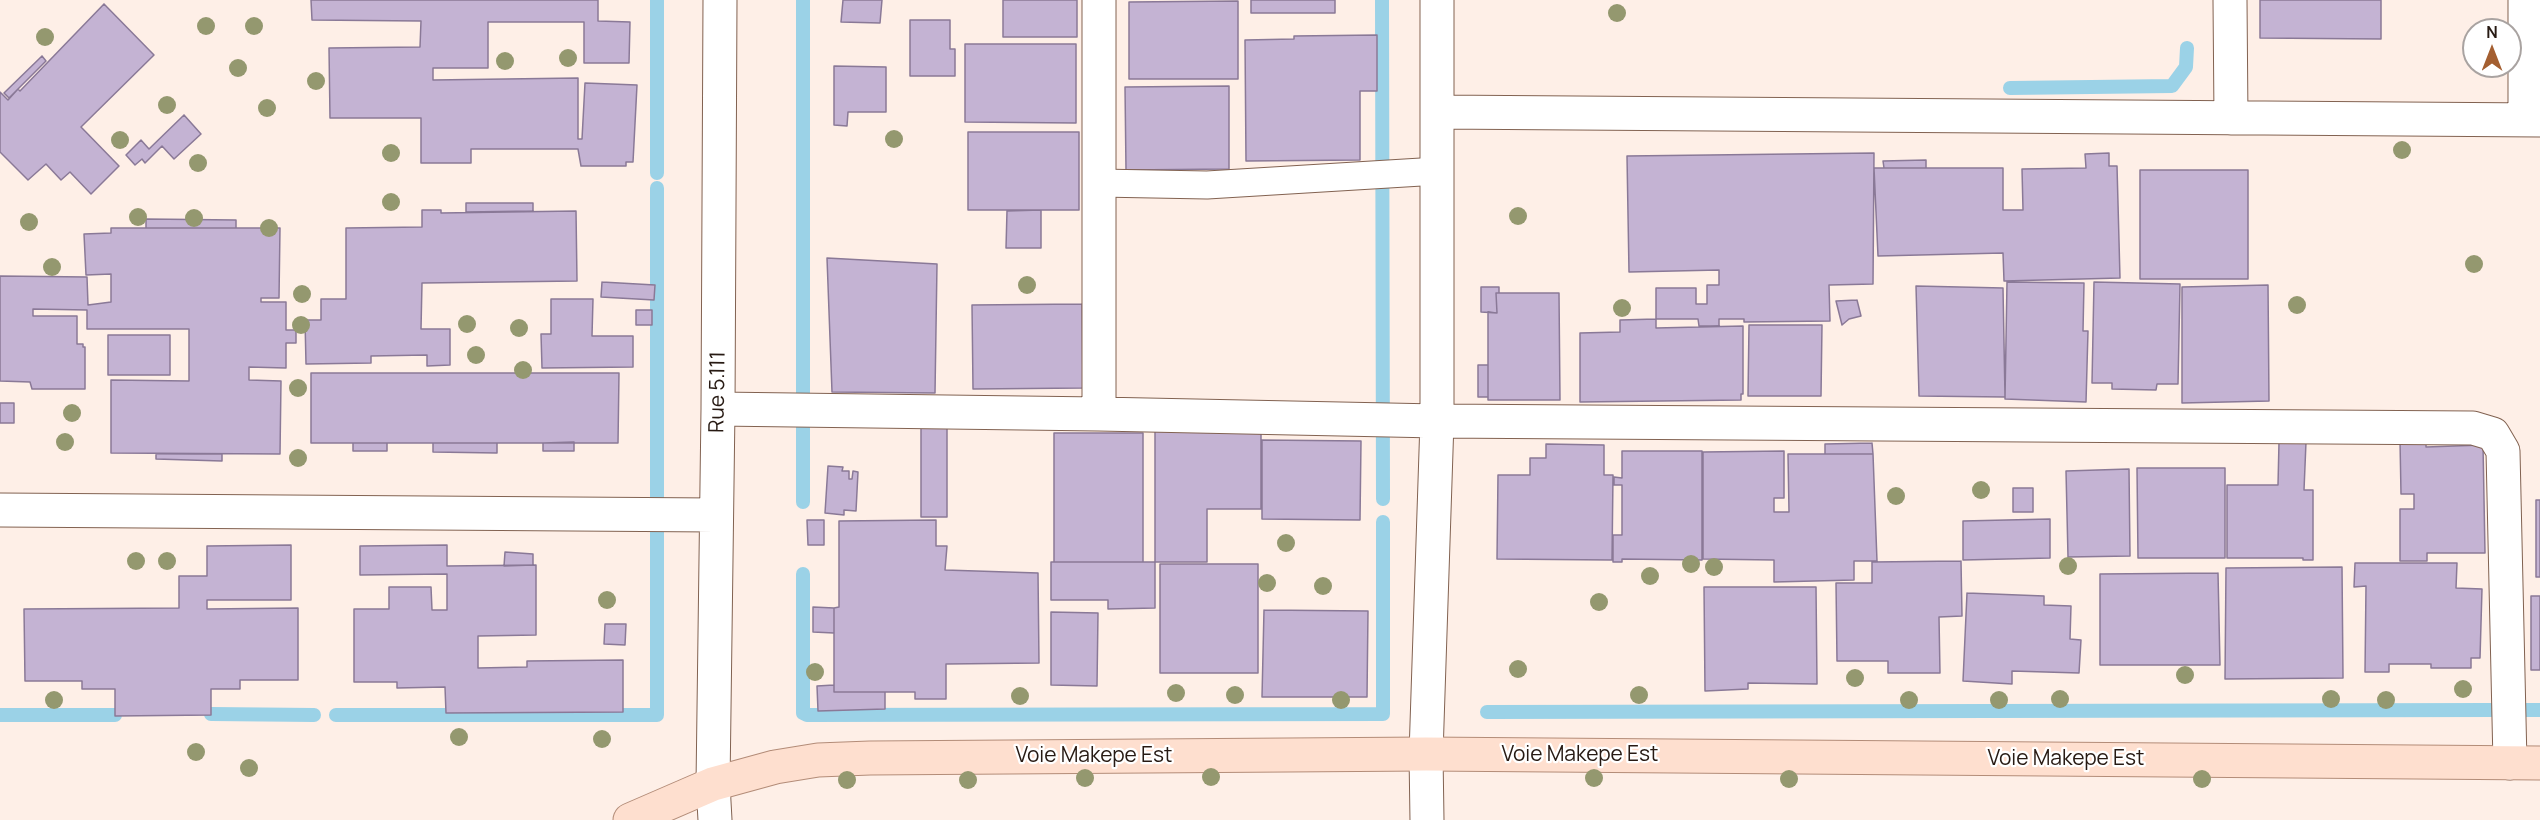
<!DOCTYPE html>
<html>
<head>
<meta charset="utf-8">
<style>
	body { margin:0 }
	#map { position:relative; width:2540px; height:820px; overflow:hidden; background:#feefe7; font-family:Manrope,sans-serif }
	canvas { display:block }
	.north { position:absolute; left:2462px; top:18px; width:60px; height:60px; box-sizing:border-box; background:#fff; border:2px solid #a9a3a1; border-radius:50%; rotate:0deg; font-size:16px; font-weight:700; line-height:24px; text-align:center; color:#271a13 }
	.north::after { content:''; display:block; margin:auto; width:21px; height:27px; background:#a45f31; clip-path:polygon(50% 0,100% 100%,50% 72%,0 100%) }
</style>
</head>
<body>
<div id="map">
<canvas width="2540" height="820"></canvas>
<div class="north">N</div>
</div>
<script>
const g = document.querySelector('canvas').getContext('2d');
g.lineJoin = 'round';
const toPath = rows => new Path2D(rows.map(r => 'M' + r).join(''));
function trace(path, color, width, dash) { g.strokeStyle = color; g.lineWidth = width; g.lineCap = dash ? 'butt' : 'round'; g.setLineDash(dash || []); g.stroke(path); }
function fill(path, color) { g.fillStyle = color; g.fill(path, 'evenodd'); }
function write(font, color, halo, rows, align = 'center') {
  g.font = font + ' Manrope,sans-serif'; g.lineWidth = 4.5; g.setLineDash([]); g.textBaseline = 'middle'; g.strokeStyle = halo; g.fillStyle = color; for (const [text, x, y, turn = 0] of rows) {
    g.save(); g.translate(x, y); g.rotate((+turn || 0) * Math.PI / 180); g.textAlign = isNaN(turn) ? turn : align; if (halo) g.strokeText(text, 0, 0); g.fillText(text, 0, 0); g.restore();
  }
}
trace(toPath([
	[657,0,657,173],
	[803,0,803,502],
	[1382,0,1383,499],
	[2010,88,2172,86,2186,67,2187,48],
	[803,574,803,713,807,715,1383,714,1383,522],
	[2519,710,2540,710],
	[1487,712,2491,710],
	[211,714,314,715],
	[0,715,115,715],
	[336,715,657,715,657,188]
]), '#9bd2e7', 14);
const building = toPath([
	[311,0,598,0,598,21,630,22,629,63,584,63,584,22,488,22,488,68,433,68,433,80,578,78,578,139,582,139,585,83,637,85,633,162,626,162,626,166,581,166,578,149,471,149,471,163,421,163,421,118,330,118,329,48,420,47,421,21,312,20,311,0],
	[843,0,882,0,880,23,841,22,843,0],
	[1003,0,1077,0,1077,37,1003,37,1003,0],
	[1251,0,1335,0,1335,13,1251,13,1251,0],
	[2260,0,2381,0,2381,39,2260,38,2260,0],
	[1238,1,1238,79,1129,79,1129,2,1238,1],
	[104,4,154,55,81,127,119,166,91,194,70,172,61,180,46,164,28,180,0,152,0,92,8,100,18,89,20,91,104,4],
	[910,20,950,20,950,49,955,49,955,76,910,76,910,20],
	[1377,35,1377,91,1360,91,1360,160,1246,161,1245,40,1294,39,1294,36,1377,35],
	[965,44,1076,44,1076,123,965,122,965,44],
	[42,56,46,61,9,98,4,93,42,56],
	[834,66,886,67,886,112,848,112,847,126,834,125,834,66],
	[1229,86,1229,169,1126,170,1125,87,1229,86],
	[184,115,201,134,174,159,162,146,145,163,142,159,135,165,126,155,141,140,149,149,184,115],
	[968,132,1079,132,1079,210,968,210,968,132],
	[1874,153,1873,284,1829,285,1830,321,1744,322,1744,319,1719,319,1719,326,1699,326,1698,319,1656,319,1656,288,1696,288,1696,304,1707,304,1707,285,1719,285,1719,270,1629,272,1627,156,1874,153],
	[2109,153,2109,166,2117,166,2120,278,2004,281,2003,253,1878,256,1874,168,2003,168,2003,210,2023,210,2022,169,2086,168,2085,154,2109,153],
	[1926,160,1926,168,1884,168,1883,161,1926,160],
	[2140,170,2248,170,2248,279,2140,279,2140,170],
	[466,203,533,203,533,211,466,212,466,203],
	[422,210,441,210,441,213,576,211,577,281,422,283,421,329,450,329,450,365,427,366,427,355,371,356,371,363,306,364,305,320,321,320,321,299,346,299,346,228,422,227,422,210],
	[1041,210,1041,248,1006,248,1007,211,1041,210],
	[146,219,236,220,236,228,146,228,146,219],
	[111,228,280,228,279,298,261,298,261,302,286,302,286,330,296,330,296,343,286,343,286,368,249,367,249,380,281,381,280,454,111,453,111,380,189,381,189,329,87,329,87,310,33,309,33,316,77,316,77,344,83,344,83,347,85,347,85,389,32,389,30,382,0,381,0,276,87,277,88,305,111,302,111,274,86,275,84,234,111,233,111,228],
	[827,258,937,264,935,393,832,392,827,258],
	[602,282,655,285,654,300,601,297,602,282],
	[2007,282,2084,283,2083,331,2088,331,2086,402,2005,399,2007,282],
	[2094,282,2180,284,2178,384,2157,384,2156,390,2112,389,2112,383,2092,383,2094,282],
	[2268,285,2269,401,2182,403,2182,287,2268,285],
	[1916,286,2003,288,2005,397,1919,396,1916,286],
	[1481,287,1499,287,1499,293,1496,293,1497,313,1481,312,1481,287],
	[1496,293,1559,293,1560,400,1488,400,1488,312,1497,313,1496,293],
	[551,299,593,299,592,336,633,336,633,367,542,368,541,334,551,334,551,299],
	[1857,300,1861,316,1849,319,1842,325,1836,301,1857,300],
	[1082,304,1083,388,973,389,972,305,1082,304],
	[636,310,652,310,652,325,636,325,636,310],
	[1656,319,1656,328,1743,326,1743,394,1741,394,1741,400,1580,402,1580,333,1620,332,1620,320,1656,319],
	[1749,325,1822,325,1821,396,1748,396,1749,325],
	[108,335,170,335,170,375,108,375,108,335],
	[1478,365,1488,365,1488,397,1478,397,1478,365],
	[311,373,619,373,618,443,311,443,311,373],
	[0,403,14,403,14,423,0,423,0,403],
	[921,426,947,426,947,517,921,517,921,426],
	[1155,430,1261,430,1261,509,1207,509,1207,562,1155,562,1155,430],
	[1054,433,1143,433,1143,562,1054,562,1054,433],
	[1262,440,1361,441,1360,520,1262,519,1262,440],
	[2400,441,2426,441,2426,447,2483,445,2485,553,2427,553,2427,561,2400,561,2400,509,2414,509,2414,494,2401,494,2400,441],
	[574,442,574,451,543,451,543,443,574,442],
	[2279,442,2306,442,2304,490,2313,490,2313,560,2303,560,2303,558,2227,558,2227,485,2278,485,2279,442],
	[353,443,387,443,387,451,353,451,353,443],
	[433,443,497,443,497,453,433,452,433,443],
	[1872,443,1873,454,1825,454,1825,444,1872,443],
	[1546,444,1604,445,1604,475,1613,475,1612,560,1497,559,1498,475,1530,475,1530,458,1546,458,1546,444],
	[1622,451,1702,451,1702,560,1622,559,1622,562,1613,562,1613,535,1622,535,1622,485,1614,485,1614,477,1622,478,1622,451],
	[1784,451,1784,498,1774,498,1774,512,1789,512,1788,454,1873,454,1877,561,1854,561,1854,580,1774,582,1774,560,1703,559,1703,452,1784,451],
	[156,454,222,454,222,461,156,459,156,454],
	[828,466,843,467,842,471,849,471,849,479,852,479,853,471,858,472,856,511,844,510,844,515,825,513,828,466],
	[2137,468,2225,468,2225,558,2138,558,2137,468],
	[2129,469,2130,556,2068,557,2066,471,2129,469],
	[2013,488,2033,488,2033,512,2013,512,2013,488],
	[2536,500,2540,500,2540,577,2536,577,2536,500],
	[2050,519,2050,558,1963,560,1963,521,2050,519],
	[807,520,824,520,824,545,808,545,807,520],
	[936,520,936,546,947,546,945,570,1038,573,1039,663,946,664,946,699,915,699,915,692,834,692,834,608,839,607,839,521,936,520],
	[291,545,291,600,207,600,207,609,298,608,298,680,240,680,240,689,211,689,211,715,115,716,115,689,82,689,82,681,25,681,24,609,179,608,179,576,207,576,207,546,291,545],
	[447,545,447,566,536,565,536,635,478,636,478,668,527,667,527,661,623,660,623,712,446,713,445,687,397,688,397,682,354,682,354,609,389,609,389,587,431,587,432,610,447,610,447,574,360,575,360,546,447,545],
	[505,552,533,554,533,565,504,566,505,552],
	[1961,561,1962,616,1939,617,1940,673,1888,673,1888,661,1837,661,1836,583,1872,583,1872,562,1961,561],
	[1051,562,1155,562,1155,608,1108,609,1108,600,1051,600,1051,562],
	[2355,563,2457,563,2456,588,2482,589,2480,658,2471,658,2471,668,2431,668,2431,664,2389,664,2389,672,2365,672,2366,586,2354,587,2355,563],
	[1160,564,1258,564,1258,673,1160,673,1160,564],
	[2342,567,2343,678,2225,679,2226,568,2342,567],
	[2218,573,2220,665,2100,665,2100,574,2218,573],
	[1704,587,1816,587,1817,684,1748,683,1748,689,1705,691,1704,587],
	[1967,593,2044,596,2044,605,2071,606,2070,639,2081,640,2079,673,2012,671,2012,684,1963,681,1967,593],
	[2531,596,2540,596,2540,670,2531,670,2531,596],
	[813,607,834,608,834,633,813,632,813,607],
	[1264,610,1368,611,1367,697,1262,697,1264,610],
	[1051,612,1098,613,1097,686,1051,685,1051,612],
	[605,624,626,624,625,645,604,644,605,624],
	[834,685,834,692,885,692,885,709,818,711,817,686,834,685]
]);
fill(building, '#c4b3d3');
trace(building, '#8a7997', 1.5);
const lane = toPath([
	[1099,183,1207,185,1438,171]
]);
const street = toPath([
	[1099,0,1099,414],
	[2230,0,2231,118],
	[2525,0,2525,120],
	[1438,112,2540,120],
	[718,409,1099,414,1437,421,2473,428,2493,434,2503,451,2510,763],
	[0,510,715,515],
	[715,820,713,784,718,409,720,0],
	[1427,820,1426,754,1437,421,1437,0]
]);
const primary = toPath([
	[630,820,713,784,775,767,818,760,870,758,1426,754,2540,763]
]);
trace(lane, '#826251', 29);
trace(street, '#826251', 35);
trace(primary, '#b38c78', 35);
trace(lane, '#fff', 27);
trace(street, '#fff', 33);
trace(primary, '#fedfcf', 33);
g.fillStyle = '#94986f';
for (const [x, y] of [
	[1617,13],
	[206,26],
	[254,26],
	[45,37],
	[568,58],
	[505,61],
	[238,68],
	[316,81],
	[167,105],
	[267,108],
	[894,139],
	[120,140],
	[2402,150],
	[391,153],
	[198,163],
	[391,202],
	[1518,216],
	[138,217],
	[194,218],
	[29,222],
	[269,228],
	[2474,264],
	[52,267],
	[1027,285],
	[302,294],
	[2297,305],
	[1622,308],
	[467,324],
	[301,325],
	[519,328],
	[476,355],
	[523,370],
	[298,388],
	[72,413],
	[65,442],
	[298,458],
	[1981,490],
	[1896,496],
	[1286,543],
	[136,561],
	[167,561],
	[1691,564],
	[2068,566],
	[1714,567],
	[1650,576],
	[1267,583],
	[1323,586],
	[607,600],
	[1599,602],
	[1518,669],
	[815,672],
	[2185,675],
	[1855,678],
	[2463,689],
	[1176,693],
	[1235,695],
	[1639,695],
	[1020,696],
	[2060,699],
	[2331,699],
	[54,700],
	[1341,700],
	[1909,700],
	[1999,700],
	[2386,700],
	[459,737],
	[602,739],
	[196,752],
	[249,768],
	[1211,777],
	[1085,778],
	[1594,778],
	[1789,779],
	[2202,779],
	[847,780],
	[968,780]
]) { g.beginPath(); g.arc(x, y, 9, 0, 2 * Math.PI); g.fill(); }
write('21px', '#271a13', '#fff', [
	["Rue 5.111",718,392,-89],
	["Voie Makepe Est",1580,755],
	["Voie Makepe Est",1094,756],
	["Voie Makepe Est",2066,759]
]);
</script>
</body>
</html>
